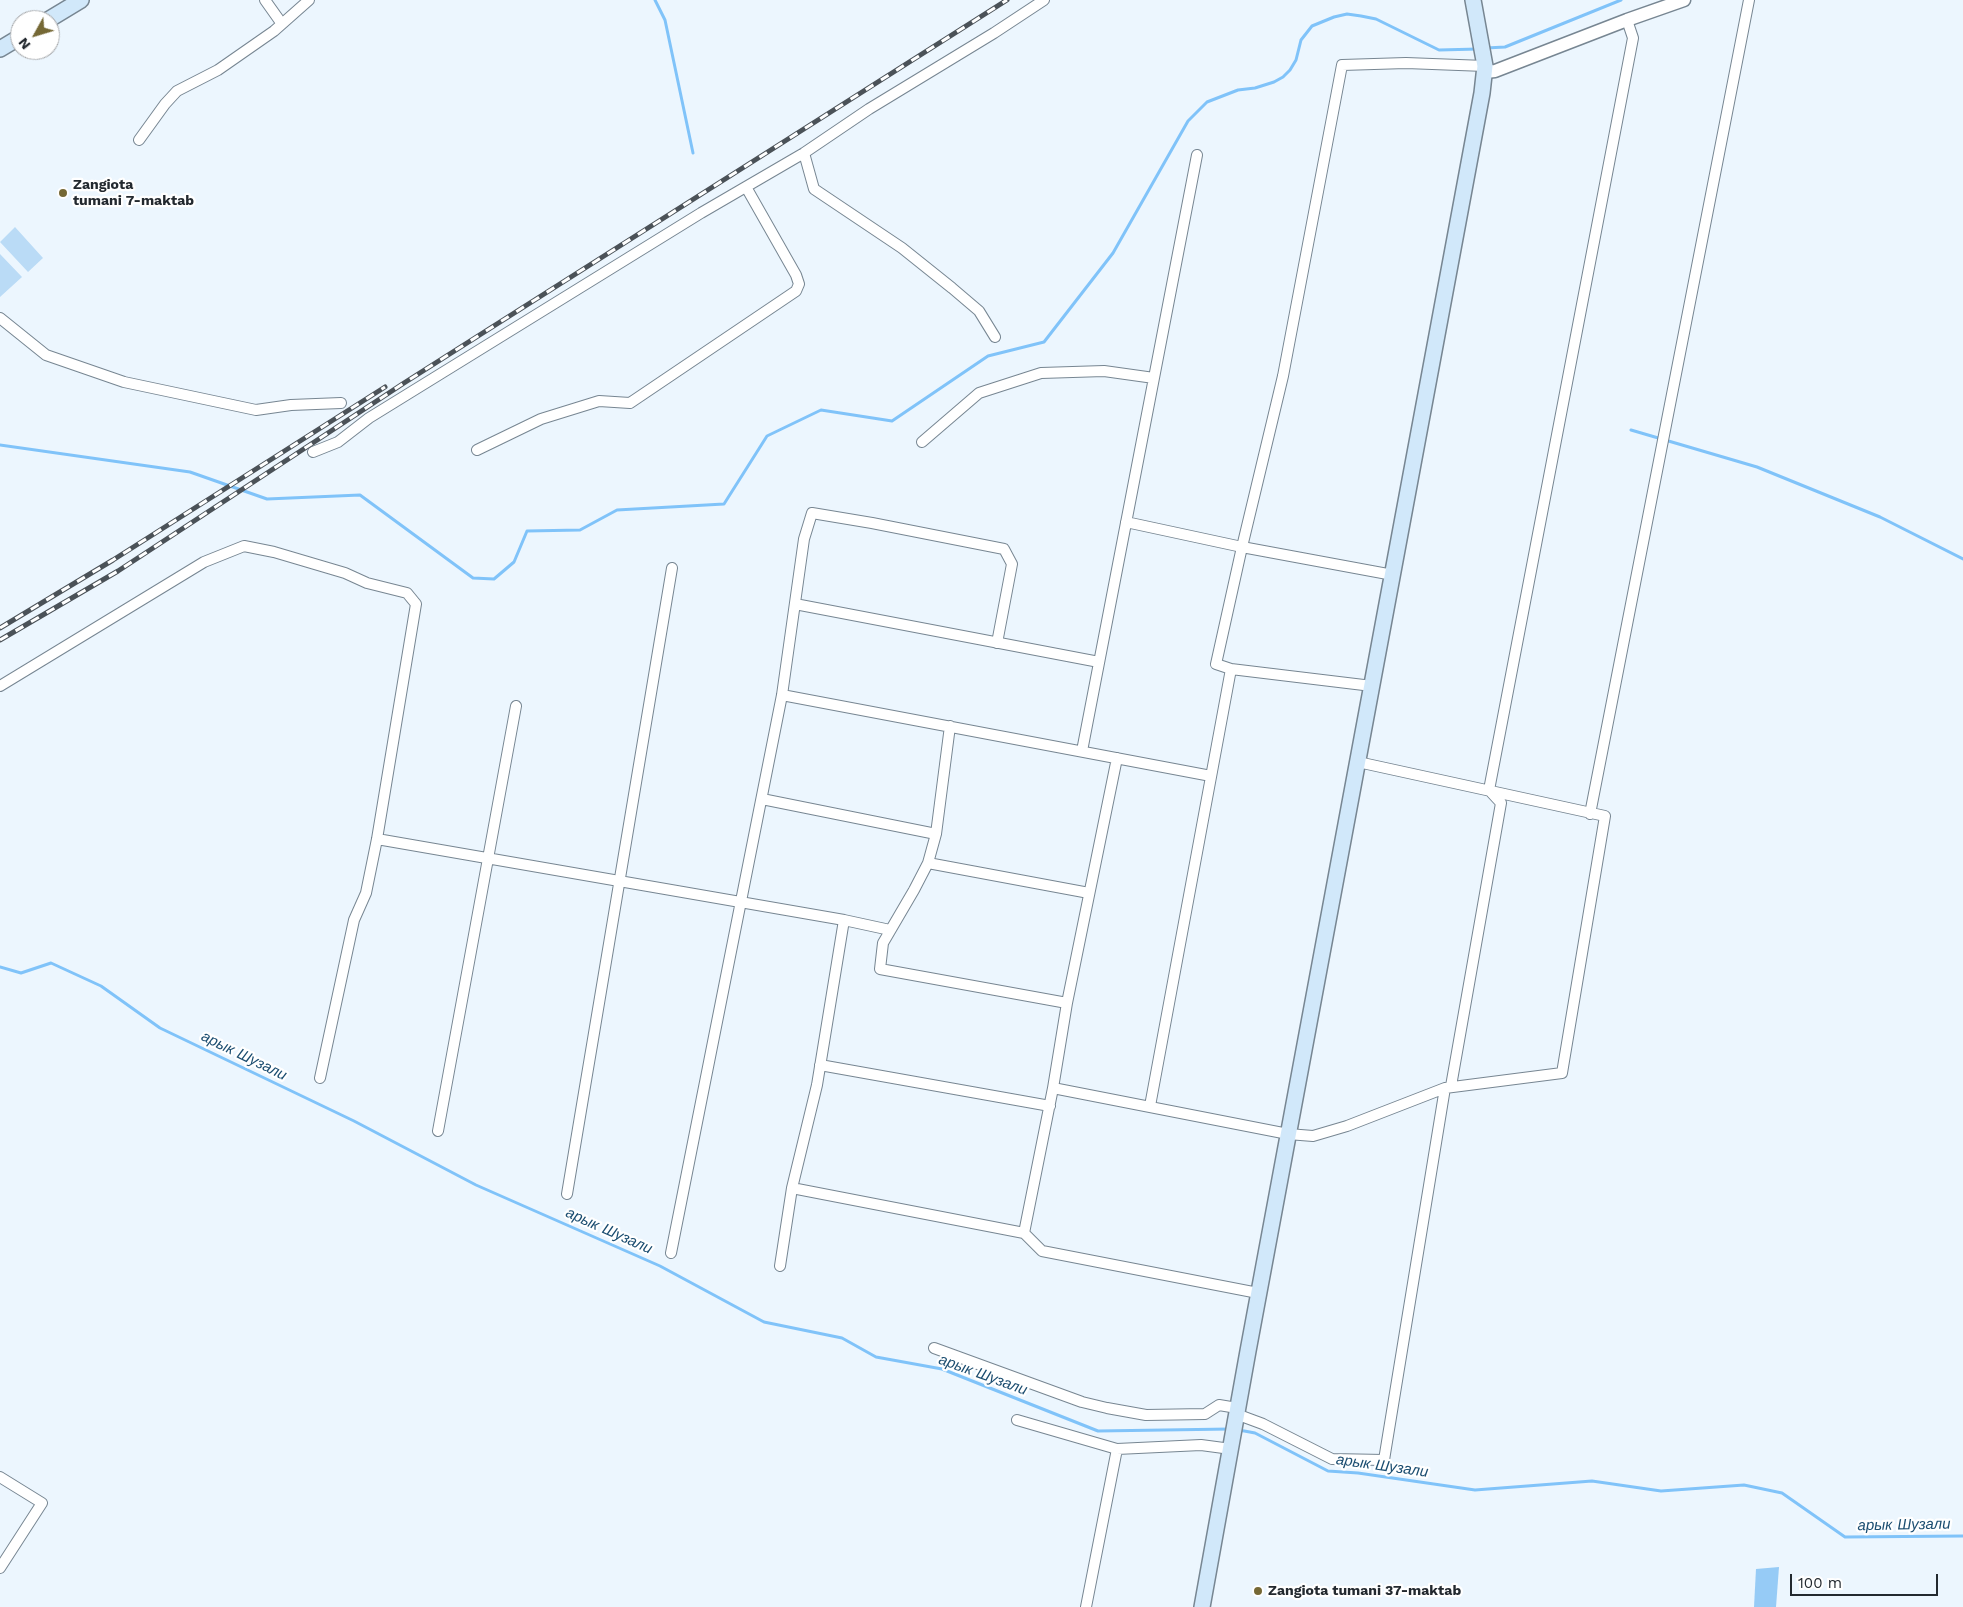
<!DOCTYPE html>
<html>
<head>
<meta charset="utf-8">
<style>
	body { margin:0 }
	#map { position:relative; width:1963px; height:1607px; overflow:hidden; background:#ecf6fe; font-family:"Work Sans",sans-serif }
	canvas { display:block }
	.north { position:absolute; left:10px; top:10px; width:50px; height:50px; box-sizing:border-box; background:#fff; border:1px solid #a7a9ac; border-radius:50%; rotate:231deg; font-size:14px; font-weight:700; line-height:20px; text-align:center; color:#23292f }
	.north::after { content:''; display:block; margin:auto; width:18px; height:22px; background:#756835; clip-path:polygon(50% 0,100% 100%,50% 72%,0 100%) }
	.scale { position:absolute; left:1790px; top:1574px; width:148px; height:22px; box-sizing:border-box; border:2px solid #23292f; border-top:0; padding-left:6px; font-size:15px; line-height:18px; white-space:nowrap; color:#23292f; -webkit-text-stroke:4px #fff; paint-order:stroke }
</style>
</head>
<body>
<div id="map">
<canvas width="1963" height="1607"></canvas>
<div class="north">N</div>
<div class="scale">100 m</div>
</div>
<script>
const g = document.querySelector('canvas').getContext('2d');
g.lineJoin = 'round';
function fill(path, color) { g.fillStyle = color; g.fill(path, 'evenodd'); }
const toPath = rows => new Path2D(rows.map(r => 'M' + r).join(''));
function trace(path, color, width, dash) { g.strokeStyle = color; g.lineWidth = width; g.lineCap = dash ? 'butt' : 'round'; g.setLineDash(dash || []); g.stroke(path); }
function write(font, color, halo, rows, align = 'center') {
  g.font = font + ' "Work Sans",sans-serif'; g.lineWidth = 4.5; g.setLineDash([]); g.textBaseline = 'middle'; g.strokeStyle = halo; g.fillStyle = color; for (const [text, x, y, turn = 0] of rows) {
    g.save(); g.translate(x, y); g.rotate((+turn || 0) * Math.PI / 180); g.textAlign = isNaN(turn) ? turn : align; if (halo) g.strokeText(text, 0, 0); g.fillText(text, 0, 0); g.restore();
  }
}
fill(toPath([
	[15,227,43,258,28,272,0,242],
	[0,254,22,277,0,297]
]), '#badbf6');
fill(toPath([
	[1779,1567,1776,1607,1754,1607,1756,1569]
]), '#96cbf6');
trace(toPath([
	[655,0,665,20,693,153],
	[1486,48,1505,47,1621,0],
	[1631,430,1757,467,1880,517,1963,559],
	[0,445,190,472,267,499,360,495,473,578,494,579,514,562,527,531,580,530,617,510,724,504,767,436,821,410,892,421,988,356,1044,342,1113,253,1188,121,1207,102,1238,90,1255,88,1274,82,1283,77,1290,70,1296,60,1301,40,1312,26,1334,17,1347,14,1361,16,1376,19,1439,50,1478,49],
	[0,967,21,973,51,963,101,986,160,1028,354,1121,476,1185,660,1266,764,1322,842,1338,876,1357,942,1369,1098,1431,1230,1429],
	[1239,1430,1255,1433,1328,1471,1358,1473,1475,1490,1592,1481,1661,1491,1744,1485,1782,1493,1845,1537,1963,1536]
]), '#80c3f9', 3);
const minor = toPath([
	[265,0,282,24],
	[139,140,165,104,177,91,218,70,274,31,309,0],
	[804,153,814,189,902,248,952,288,979,311,995,337],
	[0,318,46,355,124,382,256,410,291,405,341,403],
	[922,442,979,393,1041,373,1104,371,1154,378],
	[477,450,541,419,599,401,630,403,796,291,799,284,796,275,746,187],
	[313,452,338,442,369,418,701,213,804,153,869,109,994,33,1044,0],
	[1126,522,1242,547,1393,575],
	[795,604,1099,662],
	[0,686,204,562,244,546,274,552,345,573,367,583,407,593,416,604,377,839,366,893,354,920,320,1078],
	[1372,686,1231,669,1216,664,1242,547,1283,376,1342,65,1406,63,1485,66],
	[782,695,1211,776],
	[950,726,936,834,928,863,914,890,883,943,880,969,1067,1003],
	[1082,751,1197,155],
	[762,799,936,834],
	[1590,814,1749,0],
	[377,839,844,920,890,930],
	[928,863,1089,893],
	[820,1065,1050,1106],
	[1451,1086,1501,803,1489,790,1633,38,1627,20],
	[1053,1088,1288,1134,1313,1136,1347,1126,1445,1088,1562,1073,1605,816,1358,762],
	[1150,1106,1231,669],
	[438,1131,516,706],
	[792,1188,1024,1233,1042,1251,1258,1293],
	[567,1194,672,568],
	[1024,1233,1053,1088,1067,1003,1117,758],
	[671,1253,782,695,804,539,812,513,872,523,1004,549,1012,564,997,643],
	[780,1266,792,1188,817,1085,844,920],
	[934,1348,1082,1402,1107,1408,1146,1415,1205,1414,1219,1405,1237,1408],
	[1236,1414,1263,1424,1332,1459,1384,1460,1445,1088],
	[1017,1420,1117,1449,1201,1445,1231,1449],
	[0,1477,42,1503,0,1568],
	[1086,1607,1117,1449]
]);
const tertiary = toPath([
	[1485,72,1495,71,1627,20,1684,0]
]);
const secondary = toPath([
	[48,20,81,0],
	[0,49,20,37],
	[1202,1607,1248,1351,1482,93,1485,66,1473,0]
]);
trace(minor, '#778692', 12);
trace(tertiary, '#778692', 15);
trace(secondary, '#778692', 18);
trace(minor, '#fff', 10);
trace(tertiary, '#fff', 12);
trace(secondary, '#d1e8fa', 15);
const rail = toPath([
	[0,628,113,560,385,387],
	[0,640,118,571,404,383,1007,0]
]);
trace(rail, '#4b5258', 5);
trace(rail, '#fff', 3, [9]);
for (const [x, y, r, color] of [
	[63,193,5,"#756835"],
	[1258,1591,5,"#756835"]
]) { const dot = new Path2D(); dot.arc(x, y, r, 0, 2 * Math.PI); g.fillStyle = color; g.fill(dot); trace(dot, '#fff', 2); }
write('bold 14px', '#23292f', '#fff', [
	["Zangiota",73,185],
	["tumani 7-maktab",73,201],
	["Zangiota tumani 37-maktab",1268,1591]
], 'left');
write('italic 15px', '#1b4d70', '#fff', [
	["арык Шузали",244,1056,26],
	["арык Шузали",609,1231,24],
	["арык Шузали",983,1375,20],
	["арык Шузали",1382,1466,8],
	["арык Шузали",1904,1525,-1]
]);
</script>
</body>
</html>
